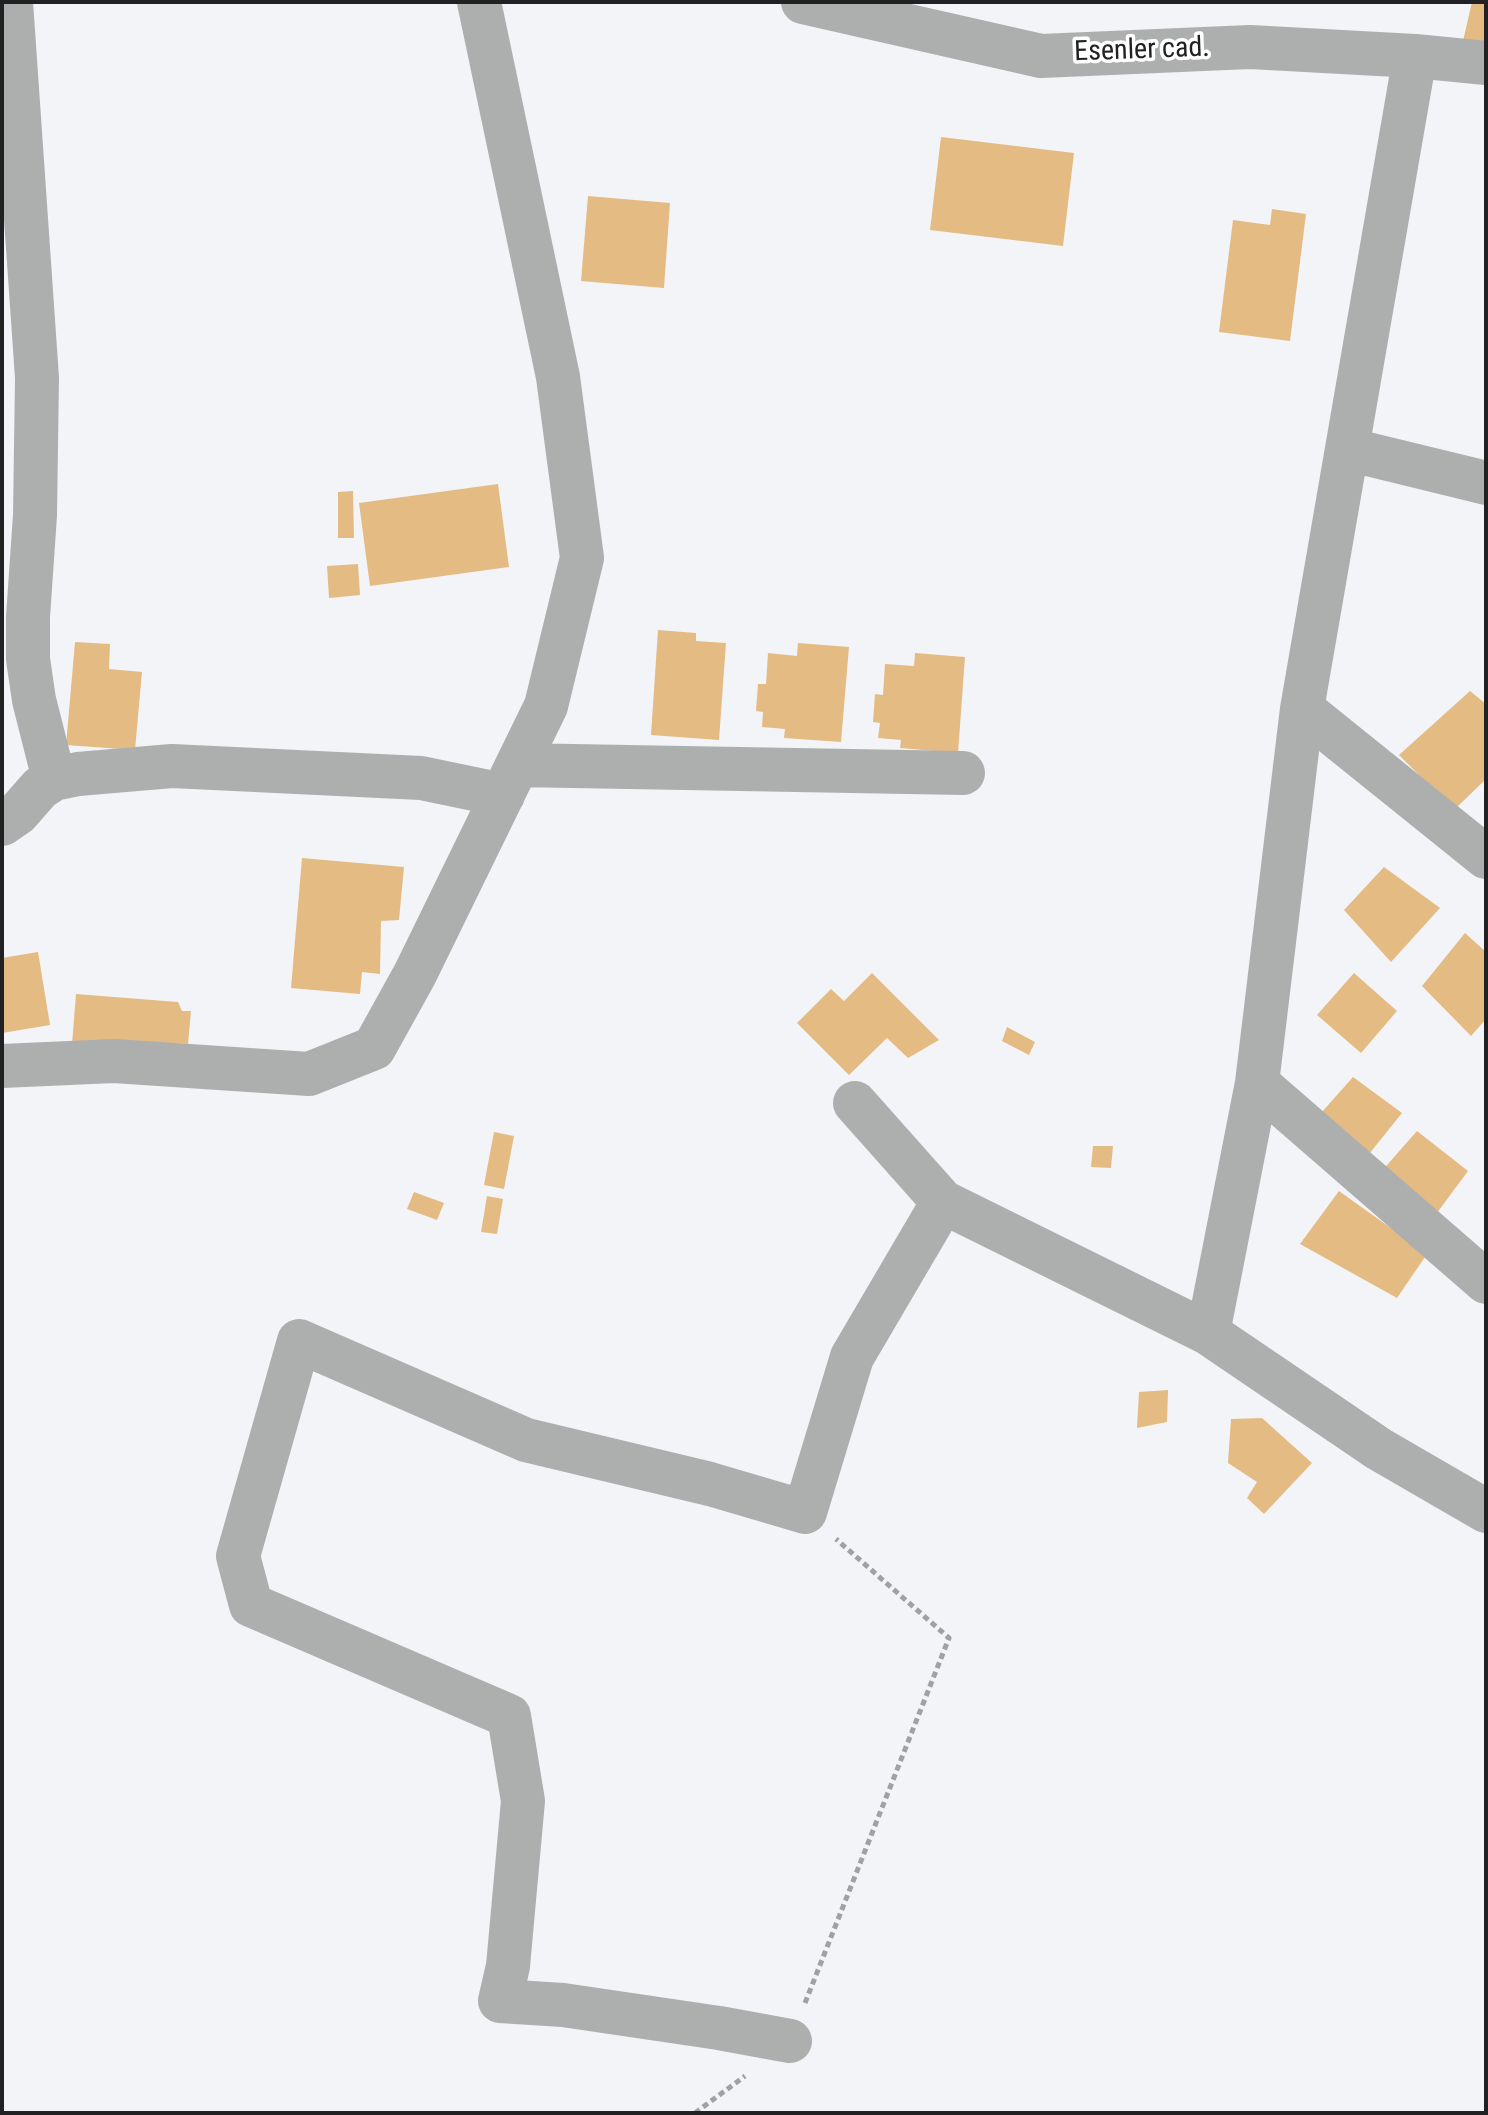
<!DOCTYPE html>
<html>
<head>
<meta charset="utf-8">
<style>
	body { margin:0 }
	#map { position:relative; width:1488px; height:2115px; overflow:hidden; background:#f2f4f7; font-family:"Roboto Condensed",sans-serif }
	canvas { display:block }
	.frame { position:absolute; inset:0; border:4px solid #212123; pointer-events:none }
</style>
</head>
<body>
<div id="map">
<canvas width="1488" height="2115"></canvas>
<div class="frame"></div>
</div>
<script>
const g = document.querySelector('canvas').getContext('2d');
g.lineJoin = 'round';
function fill(path, color) { g.fillStyle = color; g.fill(path, 'evenodd'); }
const toPath = rows => new Path2D(rows.map(r => 'M' + r).join(''));
function trace(path, color, width, dash) { g.strokeStyle = color; g.lineWidth = width; g.lineCap = dash ? 'butt' : 'round'; g.setLineDash(dash || []); g.stroke(path); }
function write(font, color, halo, rows, align = 'center') {
  g.font = font + ' "Roboto Condensed",sans-serif'; g.lineWidth = 7; g.setLineDash([]); g.textBaseline = 'middle'; g.strokeStyle = halo; g.fillStyle = color; for (const [text, x, y, turn = 0] of rows) {
    g.save(); g.translate(x, y); g.rotate((+turn || 0) * Math.PI / 180); g.textAlign = isNaN(turn) ? turn : align; if (halo) g.strokeText(text, 0, 0); g.fillText(text, 0, 0); g.restore();
  }
}
fill(toPath([
	[1472,2,1486,2,1486,46,1463,41],
	[941,137,1074,153,1063,246,930,230],
	[588,196,670,203,664,288,581,281],
	[1272,209,1306,214,1290,341,1219,332,1233,220,1270,225],
	[498,484,509,567,370,586,359,503],
	[353,491,354,538,338,538,338,492],
	[358,564,360,595,329,598,327,566],
	[658,630,696,633,696,641,726,643,719,740,651,735],
	[75,642,110,644,109,669,142,672,135,750,66,745],
	[798,643,849,647,841,742,784,738,785,729,762,727,763,712,756,711,758,684,766,684,768,653,797,656],
	[915,653,965,657,958,753,900,748,901,740,878,738,880,723,873,722,875,694,883,695,885,664,914,666],
	[1470,691,1486,704,1486,779,1454,810,1399,755],
	[302,858,404,867,399,920,381,921,380,974,362,972,360,994,291,988],
	[1384,867,1440,908,1391,962,1344,910],
	[1465,933,1486,952,1486,1019,1471,1036,1422,986],
	[38,952,50,1025,2,1033,2,958],
	[872,973,939,1040,908,1058,887,1038,849,1075,797,1023,831,989,844,1001],
	[1354,973,1397,1011,1361,1053,1317,1015],
	[76,994,178,1002,182,1011,191,1011,188,1044,175,1043,175,1053,72,1044],
	[1007,1027,1035,1042,1029,1055,1002,1041],
	[1353,1077,1402,1113,1361,1164,1313,1122],
	[1417,1131,1468,1171,1431,1221,1380,1173],
	[494,1132,514,1136,504,1189,484,1185],
	[1093,1146,1113,1146,1111,1168,1091,1167],
	[1339,1191,1427,1254,1397,1298,1300,1244],
	[414,1192,444,1203,437,1220,407,1209],
	[487,1196,503,1199,497,1234,481,1232],
	[1168,1390,1167,1422,1137,1428,1139,1392],
	[1262,1418,1312,1463,1264,1514,1247,1498,1257,1482,1228,1463,1231,1419]
]), '#e5bb84');
trace(toPath([
	[805,2003,949,1638,836,1539],
	[695,2113,745,2076]
]), '#a0a1a4', 5, [6, 4]);
trace(toPath([
	[11,2,37,378,35,515,28,617,28,659,34,700,54,779],
	[803,2,1041,56,1250,47,1415,56,1486,63],
	[1347,449,1486,483],
	[1302,709,1486,857],
	[517,765,963,773],
	[2,824,18,813,40,788,54,779,78,774,172,766,421,778,503,795],
	[2,1066,114,1061,309,1074,374,1048,415,974,546,706,582,558,558,377,479,2],
	[1257,1083,1486,1282],
	[855,1103,943,1202,1208,1333,1379,1449,1486,1511],
	[1208,1333,1257,1083,1302,709,1415,56],
	[790,2041,719,2028,563,2005,500,2001,508,1966,523,1801,509,1716,251,1605,238,1556,299,1341,526,1440,710,1484,805,1512,852,1357,943,1202]
]), '#adafaf', 44);
write('28px', '#212123', '#fff', [
	["Esenler cad.",1142,51,-2]
]);
</script>
</body>
</html>
